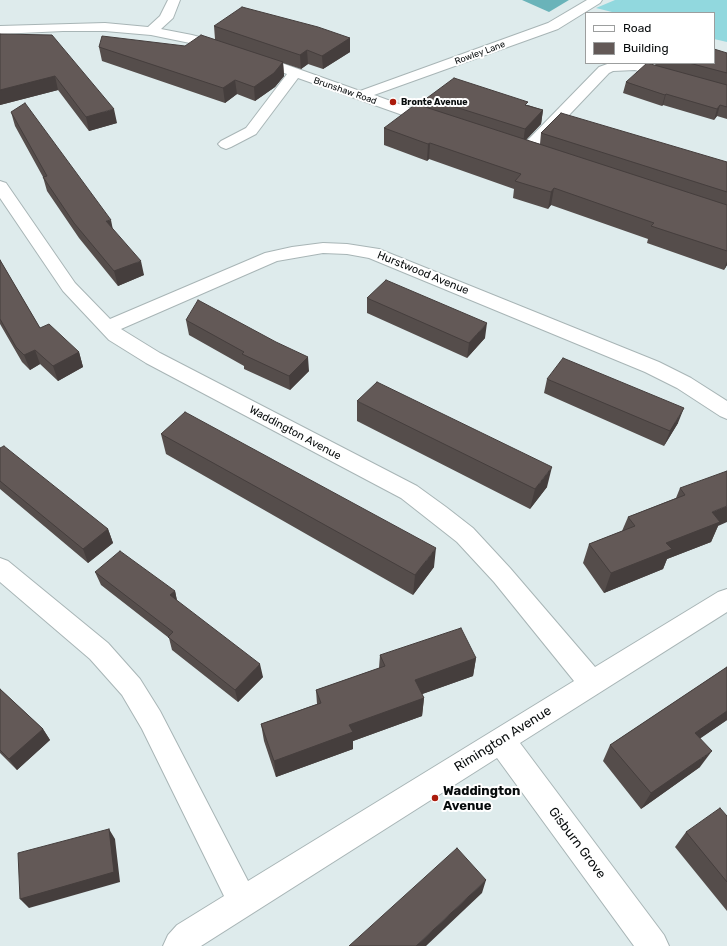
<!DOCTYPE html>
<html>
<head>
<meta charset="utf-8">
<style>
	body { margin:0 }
	#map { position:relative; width:727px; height:946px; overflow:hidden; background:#deebec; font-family:Rubik,sans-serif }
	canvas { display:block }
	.legend { position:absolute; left:585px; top:12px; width:130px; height:52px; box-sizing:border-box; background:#fff; border:1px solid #9c9e9e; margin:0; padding:5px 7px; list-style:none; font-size:12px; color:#080c0d }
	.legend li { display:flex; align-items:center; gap:8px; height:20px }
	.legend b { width:20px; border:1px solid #9c9e9e }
</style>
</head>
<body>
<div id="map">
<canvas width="727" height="946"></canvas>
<ul class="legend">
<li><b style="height:5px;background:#fff"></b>Road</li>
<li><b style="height:11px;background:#635957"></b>Building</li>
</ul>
</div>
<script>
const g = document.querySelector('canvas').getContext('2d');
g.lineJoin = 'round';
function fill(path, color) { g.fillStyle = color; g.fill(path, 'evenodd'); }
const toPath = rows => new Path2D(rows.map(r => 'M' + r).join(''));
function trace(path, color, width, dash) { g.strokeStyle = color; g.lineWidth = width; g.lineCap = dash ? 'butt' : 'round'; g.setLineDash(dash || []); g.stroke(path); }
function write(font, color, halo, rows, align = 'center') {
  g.font = font + ' Rubik,sans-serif'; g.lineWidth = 4; g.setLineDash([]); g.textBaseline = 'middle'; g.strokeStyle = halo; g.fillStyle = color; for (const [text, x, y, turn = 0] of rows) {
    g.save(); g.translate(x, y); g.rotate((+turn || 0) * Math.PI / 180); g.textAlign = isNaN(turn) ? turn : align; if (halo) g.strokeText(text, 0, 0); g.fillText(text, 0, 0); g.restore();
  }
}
fill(toPath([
	[615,0,727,0,727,42,714,39,714,13,616,13,596,8]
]), '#91d8de');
fill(toPath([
	[522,0,569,0,549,12]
]), '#6ab3b9');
const minor = toPath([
	[168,0,180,0,173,18,161,29,192,35,229,45,231,48,229,51,224,52,190,43,151,35,105,31,63,31,0,34,0,26,105,23,148,27,160,16,168,0],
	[587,0,602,0,600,3,558,29,374,95,438,118,441,121,438,124,433,126,428,124,298,78,256,134,231,147,226,149,221,147,218,144,221,141,246,128,287,74,249,61,247,58,249,55,254,54,259,55,360,91,548,23,587,0],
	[610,63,641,63,727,87,727,96,635,70,613,71,609,73,532,154,526,156,520,154,518,151,520,148,599,67,610,63],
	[0,181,6,183,75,283,110,319,265,253,292,247,323,243,347,244,379,249,659,362,691,378,727,401,727,419,720,416,677,388,645,372,369,258,347,254,323,253,277,261,121,329,160,353,417,486,446,507,473,528,510,568,595,667,718,592,727,589,727,612,520,743,664,935,669,946,634,946,497,758,201,946,163,946,168,935,177,925,224,896,142,729,122,695,90,659,0,582,0,558,8,561,108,643,140,679,160,711,248,881,574,681,494,582,457,542,401,498,146,363,109,340,63,291,0,198,0,181]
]);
trace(minor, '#a8b5b6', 2);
fill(minor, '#fff');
fill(toPath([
	[214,26,350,38,350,52,323,69,308,64,301,69,283,63,284,76,275,87,255,101,237,94,225,103,102,61,99,47,185,46,215,39],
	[0,34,117,123,89,131,58,90,0,105],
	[727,53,727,119,717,116,714,120,663,105,662,106,623,93,626,82,655,65,656,63,714,63],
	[427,98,528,105,543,110,541,124,526,140,540,144,541,133,727,162,727,265,724,270,647,243,648,239,551,205,548,209,513,198,514,189,429,159,427,161,384,145,384,128,427,108],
	[11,112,113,229,144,275,118,286,79,238,47,191,43,177,15,126],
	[0,260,40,328,79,352,83,367,58,381,40,364,30,370,22,362,0,324],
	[367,298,485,338,467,358,367,313],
	[186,320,309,371,290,390,244,369,244,366,189,335],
	[547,379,678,423,664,446,544,393],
	[357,401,547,487,530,509,357,421],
	[161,434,434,567,413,595,166,454],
	[0,448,108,529,113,543,88,563,0,489],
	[680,488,718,526,711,542,667,559,663,569,604,593,583,563,589,544,622,531,628,517,676,498],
	[95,572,175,591,177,601,263,677,238,702,172,650,169,638,101,585],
	[380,655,476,658,473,676,422,694,424,698,422,716,353,741,353,749,276,777,264,741,261,724,317,704,316,690,379,668],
	[727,667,727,720,700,738,700,767,641,809,603,761,610,745],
	[0,689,43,729,50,740,17,770,0,753],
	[727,816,727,911,675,847,686,832]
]), '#554d4b');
fill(toPath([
	[350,38,350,52,323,69,322,56],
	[307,50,308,64,301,69,300,55],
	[283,62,284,76,275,87,255,101,254,87],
	[55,76,58,90,0,105,0,90],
	[235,80,237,94,225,103,223,88],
	[666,94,663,105,662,106,665,95],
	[720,105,717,116,714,120,717,109],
	[114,109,117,123,89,131,86,117],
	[543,110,541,124,523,143,525,129],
	[430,143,429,159,427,161,428,144],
	[554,188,551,205,548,209,551,192],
	[111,220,114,235,106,221],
	[141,261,144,275,118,286,114,271],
	[727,261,727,265,724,270],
	[487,323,485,338,467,358,469,343],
	[35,350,40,364,30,370,24,355],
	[79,352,83,367,58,381,53,366],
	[308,357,309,371,290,390,289,376],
	[684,408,678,423,664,446,670,431],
	[552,467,547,487,530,509,535,489],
	[727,506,727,522,718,526,711,542,667,559,663,569,604,593,611,573,666,543,712,512],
	[108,529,113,543,88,563,83,549],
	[436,548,434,567,413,595,415,575],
	[175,591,178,605,170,595],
	[476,658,473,676,414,697,415,680],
	[260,664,263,677,238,702,235,690],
	[424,698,422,716,353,741,353,749,276,777,274,761,349,725],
	[727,711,727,720,685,749,695,733],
	[43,729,50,740,17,770,9,759],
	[712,751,700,767,641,809,651,793],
	[109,829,115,839,120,882,29,908,20,899],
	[486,880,482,893,426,946,416,946]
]), '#453e3d');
const building = toPath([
	[242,7,318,27,350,38,322,56,307,50,300,55,214,26,242,7],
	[0,34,52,35,114,109,86,117,55,76,0,90,0,34],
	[201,35,283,62,274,73,254,87,235,80,223,88,99,47,102,36,185,46,201,35],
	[714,49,727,53,727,73,689,63,714,63,714,49],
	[647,63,727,85,727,107,720,105,717,109,666,94,665,95,626,82,647,63],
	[454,78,528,102,525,105,543,110,525,129,427,98,454,78],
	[25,103,111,220,106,221,141,261,114,271,74,223,43,177,47,176,11,112,25,103],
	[416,104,727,205,727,251,651,226,654,223,554,188,551,192,515,181,521,174,430,143,428,144,384,128,416,104],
	[561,113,727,162,727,192,541,133,561,113],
	[0,260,40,328,49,324,79,352,53,366,35,350,24,355,16,347,0,319,0,260],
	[386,280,487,323,469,343,367,298,386,280],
	[198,300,276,342,308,357,289,376,242,354,244,352,186,320,198,300],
	[563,358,684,408,670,431,547,379,563,358],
	[377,382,552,467,535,489,357,401,377,382],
	[185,412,436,548,415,575,161,434,185,412],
	[4,446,108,529,83,549,0,481,0,448,4,446],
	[727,471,727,506,712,512,720,522,666,543,672,549,611,573,589,544,635,526,628,517,685,495,680,488,727,471],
	[120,551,175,591,170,595,260,664,235,690,168,637,173,632,95,572,120,551],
	[461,628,476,658,415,680,424,698,349,725,353,732,274,761,261,724,321,703,316,690,385,666,380,655,461,628],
	[727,667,727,711,695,733,712,751,651,793,610,745,727,667],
	[0,689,43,729,9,759,0,750,0,689],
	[720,808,727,816,727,882,686,832,720,808],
	[109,829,114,872,20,899,18,853,109,829],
	[457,848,486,880,416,946,349,946,457,848]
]);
fill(building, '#635957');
trace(building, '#453e3d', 1);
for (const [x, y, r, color] of [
	[393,102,4,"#ab1b0c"],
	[435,798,4,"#ab1b0c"]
]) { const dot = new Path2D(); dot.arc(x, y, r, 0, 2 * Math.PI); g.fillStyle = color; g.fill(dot); trace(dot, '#fff', 1.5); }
write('9px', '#080c0d', '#fff', [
	["Rowley Lane",480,53,-20],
	["Brunshaw Road",345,91,19]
]);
write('bold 9px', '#080c0d', '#fff', [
	["Bronte Avenue",401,102]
], 'left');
write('11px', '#080c0d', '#fff', [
	["Hurstwood Avenue",423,273,22],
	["Waddington Avenue",295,433,28]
]);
write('13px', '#080c0d', '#fff', [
	["Rimington Avenue",503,739,-32],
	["Gisburn Grove",577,843,53]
]);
write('bold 13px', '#080c0d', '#fff', [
	["Waddington",443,791],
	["Avenue",443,806]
], 'left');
</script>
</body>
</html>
